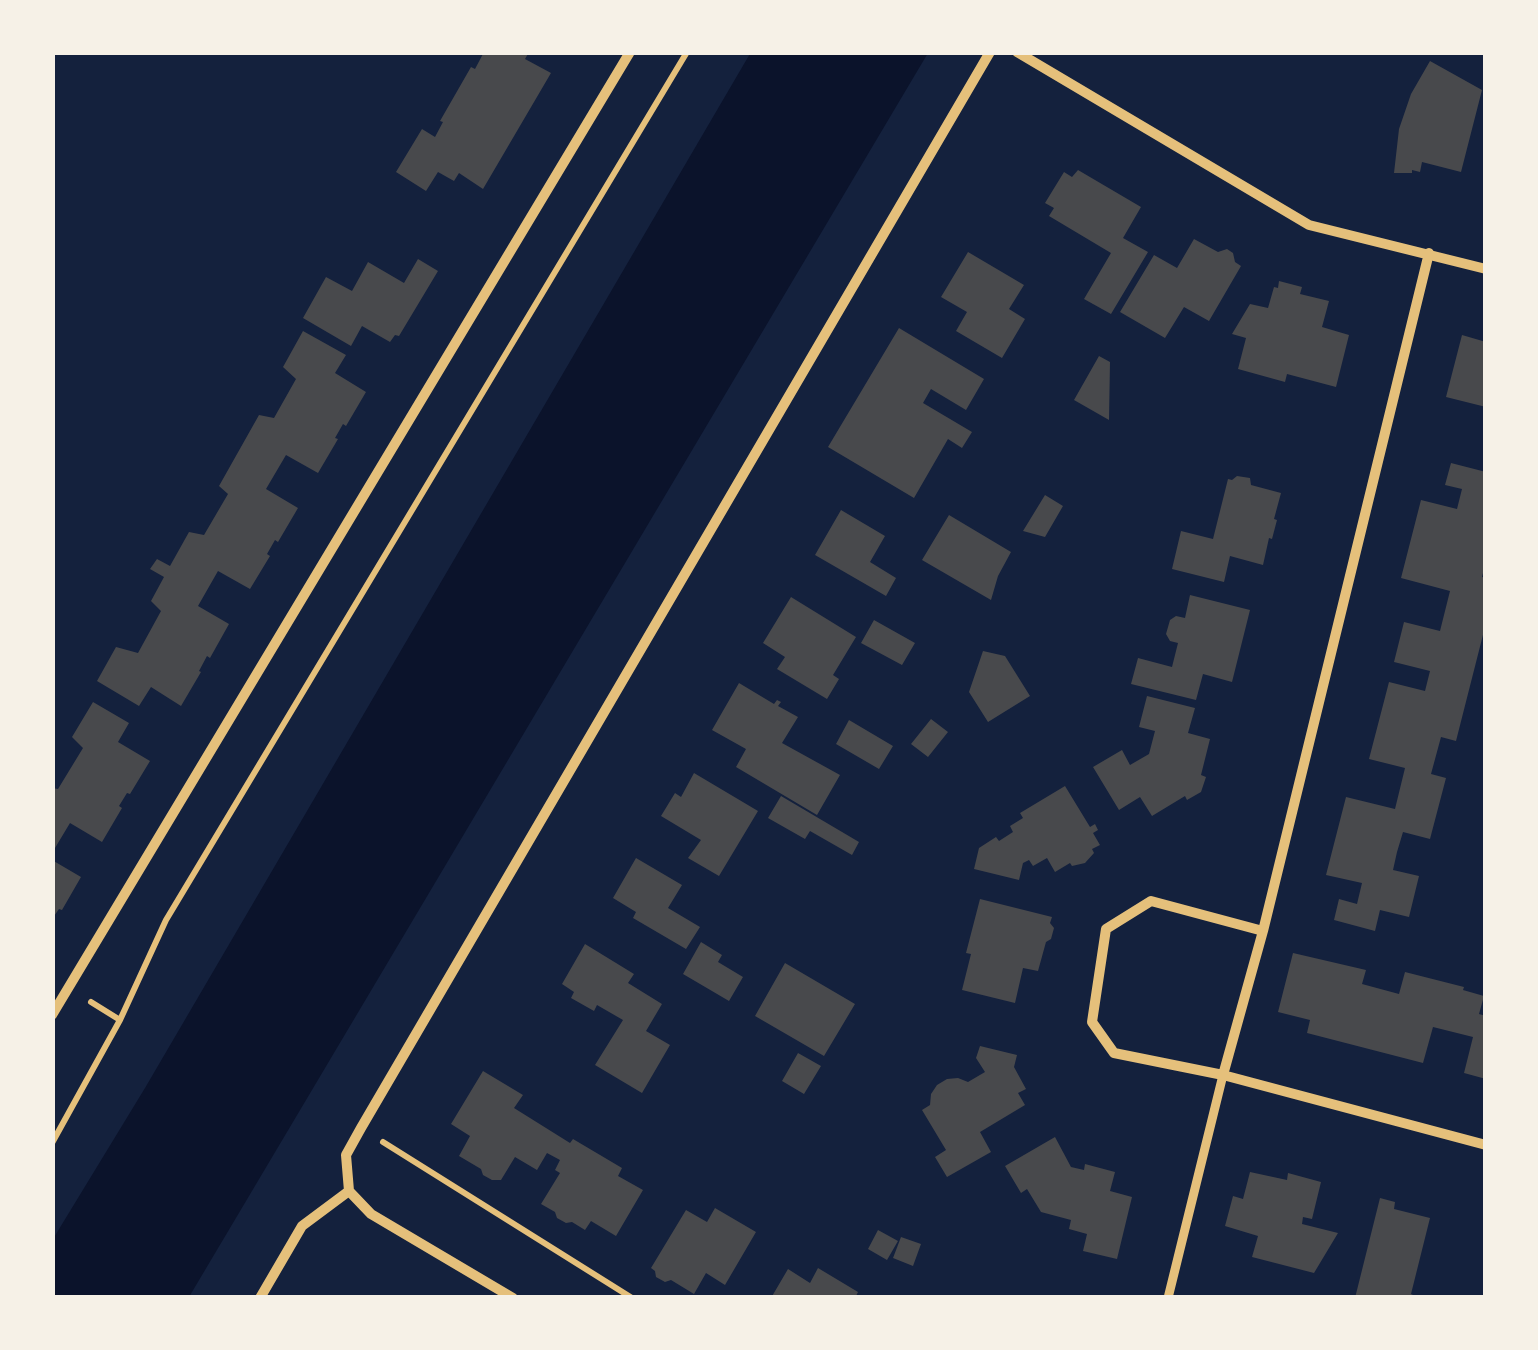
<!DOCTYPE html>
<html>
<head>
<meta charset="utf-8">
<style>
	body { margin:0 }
	#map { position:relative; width:1538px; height:1350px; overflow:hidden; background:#14213d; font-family:Merriweather,serif }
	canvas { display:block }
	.frame { position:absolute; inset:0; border:55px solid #f6f1e7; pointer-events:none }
</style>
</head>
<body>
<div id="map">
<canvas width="1538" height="1350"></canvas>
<div class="frame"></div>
</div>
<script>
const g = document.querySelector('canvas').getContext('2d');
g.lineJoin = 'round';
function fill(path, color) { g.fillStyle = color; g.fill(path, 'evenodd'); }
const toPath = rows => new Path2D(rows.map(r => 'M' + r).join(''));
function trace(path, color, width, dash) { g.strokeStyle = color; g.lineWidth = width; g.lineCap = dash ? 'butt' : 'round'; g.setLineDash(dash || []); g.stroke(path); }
fill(toPath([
	[751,52,928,53,189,1297,53,1297,53,1239,145,1088]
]), '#0b132b');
fill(toPath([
	[484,52,529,52,525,59,551,73,483,189,459,173,454,181,438,172,426,191,396,172,422,129,435,137,443,122,440,121,471,67,475,69],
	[1430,61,1482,90,1461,172,1422,162,1420,172,1412,170,1412,173,1394,173,1399,129,1411,94],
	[1078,170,1141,207,1123,238,1148,252,1111,314,1084,299,1111,253,1049,216,1054,208,1045,203,1064,172,1072,177],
	[1194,239,1218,252,1227,249,1233,253,1235,262,1241,266,1209,321,1184,307,1165,338,1120,312,1154,255,1177,268],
	[968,252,1024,285,1009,309,1025,319,1002,358,956,331,967,312,941,297],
	[418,259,438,271,399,336,395,335,390,342,362,326,351,346,303,318,326,277,352,291,368,262,404,283],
	[1279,281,1302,287,1300,294,1329,301,1322,327,1349,335,1336,387,1287,374,1285,382,1238,369,1246,338,1232,334,1250,304,1268,308,1274,287,1278,288],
	[899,328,984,379,966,410,931,389,923,403,972,432,962,448,948,439,914,498,828,447],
	[303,331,346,355,335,373,366,392,346,426,343,424,335,438,338,439,318,473,286,455,266,489,298,508,278,542,275,540,267,554,270,556,250,589,218,571,198,606,229,624,210,658,207,656,199,671,201,672,181,706,151,687,139,706,97,681,116,647,138,653,161,611,151,601,164,577,150,569,157,559,170,566,189,532,204,535,228,494,219,486,259,415,274,418,296,379,283,367],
	[1462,335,1486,342,1486,407,1446,397],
	[1099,356,1110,362,1109,420,1074,400],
	[1451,463,1486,472,1486,561,1482,577,1486,578,1486,623,1456,741,1441,737,1431,774,1446,778,1430,839,1403,832,1397,852,1393,870,1419,876,1409,917,1380,910,1375,931,1334,920,1339,899,1357,904,1362,883,1326,875,1346,797,1395,809,1405,768,1369,759,1389,682,1425,691,1430,671,1394,662,1404,622,1440,631,1450,591,1401,578,1421,500,1457,509,1462,489,1445,485],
	[1237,476,1250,478,1251,485,1281,493,1274,519,1277,520,1272,539,1269,538,1263,565,1230,556,1224,582,1172,569,1181,531,1213,539,1228,479,1232,480],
	[1045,495,1063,506,1045,537,1023,531],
	[841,510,885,536,870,562,896,578,886,596,815,555],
	[949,515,1011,552,998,576,991,600,922,560],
	[1190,595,1250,610,1232,682,1203,674,1196,700,1131,684,1138,658,1172,667,1178,643,1170,641,1166,634,1170,620,1176,616,1185,618],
	[791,597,856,637,833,675,839,679,827,699,777,669,785,657,763,643],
	[874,620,915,643,902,665,861,643],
	[983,651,1005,656,1030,696,988,722,969,692],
	[739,683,774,704,777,700,781,702,778,706,798,717,782,743,840,775,817,815,736,767,746,749,712,730],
	[1147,696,1195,708,1188,733,1210,739,1201,775,1206,777,1201,792,1187,800,1185,796,1152,816,1140,797,1119,810,1093,767,1122,750,1130,765,1149,754,1155,731,1139,727],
	[93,702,129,723,118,742,150,761,130,794,127,793,119,806,122,808,102,842,70,823,52,853,52,788,58,789,83,748,72,737],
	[931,719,948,732,928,757,911,744],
	[849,720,893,746,879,769,836,744],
	[694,773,758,811,719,876,688,858,701,840,661,816,675,793,681,797],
	[1065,786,1090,827,1095,824,1098,830,1093,833,1100,845,1092,849,1094,853,1085,863,1072,866,1070,863,1055,872,1047,858,1033,866,1029,860,1023,863,1019,880,974,869,979,848,996,837,999,841,1013,832,1010,826,1023,818,1020,813],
	[781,796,859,842,852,855,810,831,805,839,768,818],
	[636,858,682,885,668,908,700,927,686,949,633,918,636,912,613,898],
	[52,860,81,877,62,910,59,909,52,919],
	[980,899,1052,917,1050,923,1054,928,1051,939,1046,942,1038,971,1023,968,1015,1003,962,990,971,954,966,953],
	[701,942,722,955,718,962,743,977,729,1001,683,974],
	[585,944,634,974,628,983,662,1004,646,1031,670,1045,642,1093,595,1065,623,1020,597,1005,594,1011,571,998,574,992,562,984],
	[1293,953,1366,970,1362,984,1399,994,1405,972,1464,987,1463,990,1484,996,1479,1014,1486,1016,1486,1079,1464,1073,1473,1037,1433,1027,1423,1063,1307,1033,1310,1020,1278,1012],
	[785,963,855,1004,824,1056,755,1016],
	[980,1046,1017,1055,1014,1067,1026,1089,1018,1093,1025,1105,980,1132,991,1152,947,1177,935,1157,946,1150,922,1110,930,1105,931,1094,937,1085,947,1079,958,1078,968,1082,985,1072,976,1058],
	[798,1053,821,1066,804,1094,782,1081],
	[483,1071,523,1095,514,1108,570,1143,573,1139,622,1168,618,1176,643,1190,616,1236,591,1221,585,1230,572,1222,566,1223,557,1218,555,1212,541,1204,560,1173,555,1170,560,1160,547,1153,537,1170,515,1157,501,1180,492,1180,483,1175,481,1169,459,1156,470,1136,451,1124],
	[1055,1137,1071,1167,1084,1170,1085,1164,1115,1172,1110,1191,1132,1197,1117,1259,1083,1251,1087,1234,1069,1229,1071,1220,1041,1212,1027,1189,1021,1193,1005,1166],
	[1250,1172,1287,1180,1288,1173,1321,1182,1312,1219,1303,1217,1302,1224,1338,1233,1314,1273,1252,1257,1258,1236,1225,1226,1233,1196,1243,1199],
	[1380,1198,1395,1202,1394,1209,1430,1218,1411,1294,1419,1298,1355,1298],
	[715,1208,756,1232,725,1285,706,1273,694,1294,671,1280,665,1282,656,1277,655,1271,651,1268,686,1210,707,1222],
	[878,1230,898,1241,887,1260,868,1249],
	[901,1237,921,1244,913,1266,893,1258],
	[818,1268,858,1292,855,1298,771,1298,788,1269,810,1283]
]), '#48494c');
trace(toPath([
	[91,1002,120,1020],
	[383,1142,632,1298],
	[52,1143,120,1020,166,920,687,52]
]), '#e5c07b', 6);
trace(toPath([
	[1168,1298,1223,1075]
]), '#e5c07b', 9);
trace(toPath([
	[1017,52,1309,225,1486,269],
	[1429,253,1263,931,1223,1075,1486,1145],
	[52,1015,630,52],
	[1223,1075,1114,1053,1092,1022,1106,929,1151,901,1263,931],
	[349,1191,346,1155,361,1128,990,52],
	[349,1191,371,1214,513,1298],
	[260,1298,302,1226,349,1191]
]), '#e5c07b', 10);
</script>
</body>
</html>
